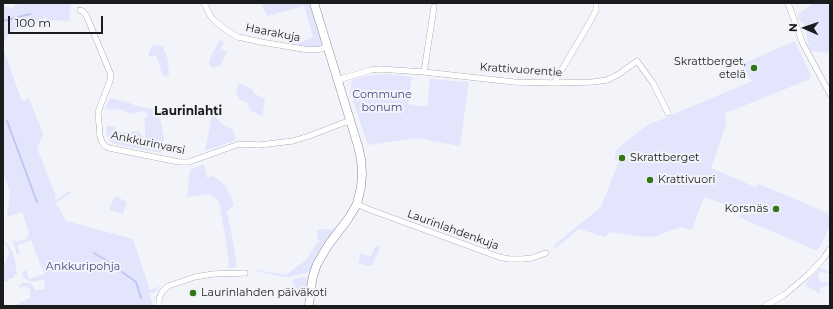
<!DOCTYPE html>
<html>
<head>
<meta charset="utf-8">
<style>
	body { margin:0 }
	#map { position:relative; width:833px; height:309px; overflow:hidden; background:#f3f4fa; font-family:Montserrat,sans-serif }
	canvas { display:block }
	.frame { position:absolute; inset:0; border:4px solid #1b1c1e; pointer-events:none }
	.north { position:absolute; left:785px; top:8px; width:40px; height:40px; -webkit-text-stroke:3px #f3f4fa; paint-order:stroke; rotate:272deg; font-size:11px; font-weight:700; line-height:16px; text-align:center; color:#1b1c1e }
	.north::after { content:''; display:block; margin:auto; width:14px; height:18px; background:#1b1c1e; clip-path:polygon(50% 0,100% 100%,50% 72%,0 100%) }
	.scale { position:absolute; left:8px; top:16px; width:95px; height:18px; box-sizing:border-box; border:2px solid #1b1c1e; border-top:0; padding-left:5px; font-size:12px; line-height:14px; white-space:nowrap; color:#1b1c1e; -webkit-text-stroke:3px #f3f4fa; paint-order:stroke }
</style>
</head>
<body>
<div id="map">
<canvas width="833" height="309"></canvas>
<div class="frame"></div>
<div class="north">N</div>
<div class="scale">100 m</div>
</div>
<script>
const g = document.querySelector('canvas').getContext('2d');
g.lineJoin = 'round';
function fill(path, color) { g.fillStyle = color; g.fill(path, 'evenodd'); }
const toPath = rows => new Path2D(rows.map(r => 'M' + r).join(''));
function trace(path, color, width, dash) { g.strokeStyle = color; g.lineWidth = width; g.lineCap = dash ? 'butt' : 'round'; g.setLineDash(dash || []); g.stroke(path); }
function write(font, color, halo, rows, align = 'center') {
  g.font = font + ' Montserrat,sans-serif'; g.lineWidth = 4; g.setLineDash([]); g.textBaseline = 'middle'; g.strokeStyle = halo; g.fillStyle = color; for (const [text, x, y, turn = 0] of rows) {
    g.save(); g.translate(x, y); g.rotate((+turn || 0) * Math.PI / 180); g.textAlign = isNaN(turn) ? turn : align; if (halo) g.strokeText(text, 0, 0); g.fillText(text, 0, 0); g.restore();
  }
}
fill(toPath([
	[18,3,73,3,70,6,69,21,48,20,46,17,36,23,26,27,11,31,3,43,3,6,12,8],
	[261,3,310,3,322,42,321,46,313,48,294,45,313,37,304,6,267,16],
	[811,3,830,3,830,53,810,51,804,24,798,18,798,14,811,5],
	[220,40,224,42,221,48,227,52,220,66,212,68,209,62,213,51,216,48],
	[795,41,811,76,810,79,726,113,725,114,726,125,711,168,755,187,759,184,830,214,830,226,823,241,817,251,739,217,740,210,704,197,692,230,680,227,657,236,646,237,610,232,605,237,579,229,556,248,554,245,601,207,619,161,614,159,617,149,647,125,668,117,674,114,752,81,740,65],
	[152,45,163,46,168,60,169,76,164,77,161,71,156,55,150,57,148,55],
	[3,48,22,101,29,98,43,134,37,148,56,196,55,201,69,191,71,193,56,203,66,221,133,239,149,287,149,289,150,290,161,286,153,293,149,293,153,306,7,306,10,305,14,306,20,303,20,302,23,301,30,298,30,295,31,295,29,288,27,288,26,286,20,288,19,285,22,284,22,282,32,284,35,290,44,289,45,280,31,282,28,281,24,278,22,272,26,270,29,279,44,274,31,240,17,245,20,254,17,255,12,239,17,242,26,239,29,233,22,212,7,217,10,193,3,172],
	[387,74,412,77,408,104,427,107,430,79,469,82,460,146,416,138,368,145,350,92,352,80,371,75],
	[239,83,251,88,254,93,265,100,262,116,251,111,247,102,240,100,236,93],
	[110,98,130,103,134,105,158,110,164,137,161,153,114,144,109,141,107,136,106,126,115,127,118,132,128,132,139,131,142,137,145,137,145,129,144,119,148,116,144,111,130,114,120,109,110,110,105,108],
	[212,114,222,124,233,130,236,140,205,151],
	[204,164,207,178,213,176,224,184,231,197,234,206,227,211,236,257,236,266,234,268,226,268,229,265,226,241,219,202,210,194,187,197,190,170],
	[115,197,117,197,127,202,123,214,109,210,114,198],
	[337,226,320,250,313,263,310,272,288,277,284,277,260,272,252,269,253,269,286,275,306,260,315,246,320,240,317,239,317,230,325,229,331,230],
	[3,243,6,243,9,245,10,250,12,250,15,260,17,275,14,275,14,278,8,279,8,281,3,282,3,265,4,263,6,262,6,260,9,254,7,246,4,244,3,244],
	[376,245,380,247,373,264,370,266,364,265,358,263,361,253,369,256,371,256],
	[820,268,826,270,830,273,830,274,827,273,822,272,819,273,818,276,821,282,828,283,830,281,830,285,819,288,820,293,818,293,806,285,806,283],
	[306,277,309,277,306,295,303,295,297,289,292,282,293,279]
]), '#e3e5fc');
trace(toPath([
	[3,21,30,14],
	[7,121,37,202],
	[94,253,104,259,136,282,141,298]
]), '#c3c6f5', 2);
const street = toPath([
	[204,3,211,17,216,22,226,30,238,37,261,42,309,50,321,49,328,46],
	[788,3,803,44,830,94],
	[80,10,84,12,87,17,111,75,110,81,98,112,100,136,102,142,105,146,109,148,179,162,189,162,239,144,259,145,293,141,309,136,351,120],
	[424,72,434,7],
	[338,80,371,70,379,69,424,72,514,82,554,83,593,82,607,80,619,74,637,61,653,83,668,113],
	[554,83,591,20,596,10,596,3],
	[357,204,368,209,499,257,509,259,523,259,532,258,546,253],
	[159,306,159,299,162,292,168,286,195,277,213,274,245,273],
	[765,306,784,295,809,274,823,259,830,249]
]);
const secondary = toPath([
	[309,306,311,287,313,276,317,264,329,244,348,219,357,204,361,187,362,174,361,159,358,146,314,3]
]);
trace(street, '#87888d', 6);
trace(secondary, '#87888d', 9);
trace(street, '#fff', 5.5);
trace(secondary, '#fff', 8);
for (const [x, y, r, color] of [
	[754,68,4,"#327617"],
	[622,158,4,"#327617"],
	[650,180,4,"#327617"],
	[776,209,4,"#327617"],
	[193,293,4,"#327617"]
]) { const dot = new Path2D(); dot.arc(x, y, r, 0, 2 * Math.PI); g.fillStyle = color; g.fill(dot); trace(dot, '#f3f4fa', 1.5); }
write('11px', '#1b1c1e', '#f3f4fa', [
	["Haarakuja",273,33,11],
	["Krattivuorentie",521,70,4],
	["Ankkurinvarsi",148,143,12],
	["Laurinlahdenkuja",453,230,20]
]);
write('11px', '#1b1c1e', '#f3f4fa', [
	["Skrattberget,",746,62,"right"],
	["etelä",746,75,"right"],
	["Skrattberget",630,158],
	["Krattivuori",658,180],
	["Korsnäs",768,209,"right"],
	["Laurinlahden päiväkoti",201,293]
], 'left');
write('11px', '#484882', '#f3f4fa', [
	["Commune",382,95],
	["bonum",382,108],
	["Ankkuripohja",83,267]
]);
write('bold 12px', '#1b1c1e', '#f3f4fa', [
	["Laurinlahti",188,111]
]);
</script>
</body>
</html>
